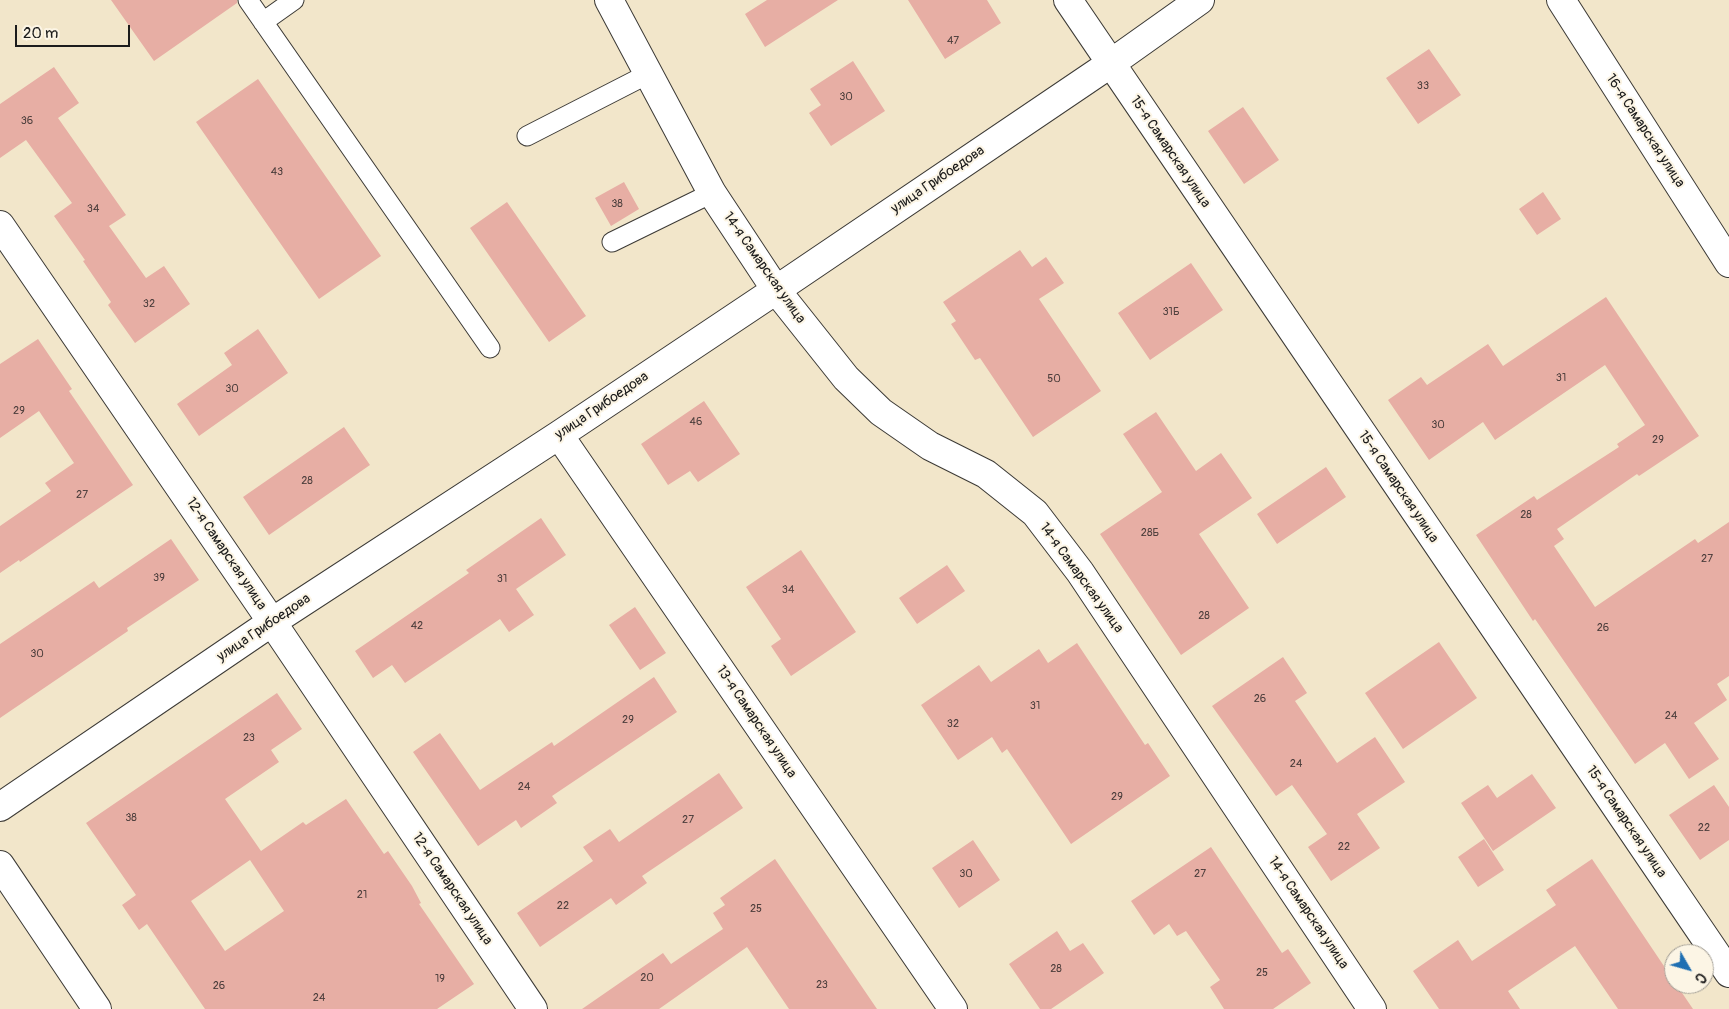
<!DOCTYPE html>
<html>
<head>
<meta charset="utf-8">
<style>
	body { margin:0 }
	#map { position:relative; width:1729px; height:1009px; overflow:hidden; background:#f2e6ca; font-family:Pangolin,sans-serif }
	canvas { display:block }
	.north { position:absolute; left:1664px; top:944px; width:50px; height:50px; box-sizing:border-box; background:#fcf5e5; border:1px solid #a29e95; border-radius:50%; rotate:128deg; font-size:14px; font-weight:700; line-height:20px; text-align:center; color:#1c1c1c }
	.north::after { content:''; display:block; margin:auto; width:18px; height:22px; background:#1f6fb2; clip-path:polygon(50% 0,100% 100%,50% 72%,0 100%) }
	.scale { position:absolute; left:15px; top:25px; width:115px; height:22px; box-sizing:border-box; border:2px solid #1c1c1c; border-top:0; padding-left:6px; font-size:15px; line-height:18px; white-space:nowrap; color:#1c1c1c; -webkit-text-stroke:4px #fcf5e5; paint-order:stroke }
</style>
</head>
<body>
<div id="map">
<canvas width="1729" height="1009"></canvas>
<div class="north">С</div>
<div class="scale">20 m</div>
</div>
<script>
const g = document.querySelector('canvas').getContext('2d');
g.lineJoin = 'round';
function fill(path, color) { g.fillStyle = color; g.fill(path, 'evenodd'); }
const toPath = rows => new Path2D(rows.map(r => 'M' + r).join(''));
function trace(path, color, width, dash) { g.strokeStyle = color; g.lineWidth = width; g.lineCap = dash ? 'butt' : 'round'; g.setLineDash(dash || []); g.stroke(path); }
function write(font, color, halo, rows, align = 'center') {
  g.font = font + ' Pangolin,sans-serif'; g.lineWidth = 4; g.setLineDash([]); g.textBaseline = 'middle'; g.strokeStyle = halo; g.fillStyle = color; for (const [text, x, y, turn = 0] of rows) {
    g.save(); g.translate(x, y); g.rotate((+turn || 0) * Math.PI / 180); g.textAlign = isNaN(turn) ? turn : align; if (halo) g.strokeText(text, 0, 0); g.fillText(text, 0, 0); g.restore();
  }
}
fill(toPath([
	[111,0,237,0,237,3,154,61],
	[767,0,838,0,765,47,745,14],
	[908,0,987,0,1001,23,945,59],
	[1429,49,1461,95,1418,124,1386,78],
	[853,61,885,111,831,146,809,113,821,105,810,89],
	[54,67,79,103,58,118,126,215,109,226,146,278,164,266,190,304,135,343,108,305,111,302,83,261,85,260,54,216,72,203,26,140,0,158,0,104],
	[258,79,381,256,319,299,196,122],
	[1243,107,1279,160,1244,184,1208,131],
	[624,182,639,209,611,226,595,198],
	[1543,192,1561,219,1537,235,1519,209],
	[507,202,586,316,549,342,470,228],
	[1020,250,1032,267,1046,257,1064,283,1039,299,1101,391,1033,437,980,358,975,360,951,324,956,321,943,302],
	[1191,263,1223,310,1150,360,1118,313],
	[1606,297,1699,436,1639,476,1637,474,1557,529,1564,539,1554,546,1595,607,1695,539,1698,543,1729,522,1729,676,1717,684,1727,700,1694,723,1719,759,1689,779,1665,743,1635,764,1535,619,1533,621,1476,535,1534,496,1537,500,1619,447,1617,444,1645,425,1605,365,1495,440,1483,422,1429,460,1388,400,1421,377,1427,385,1488,344,1503,366],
	[258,329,288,373,199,436,177,404,232,365,224,353],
	[38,339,72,389,69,391,133,485,20,562,19,560,0,573,0,526,51,491,45,483,74,463,39,411,0,438,0,364],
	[704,401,740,454,698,482,690,471,668,485,641,444],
	[1156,412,1196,471,1221,453,1252,498,1199,534,1249,608,1181,655,1100,534,1162,492,1123,434],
	[344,427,370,465,269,535,243,497],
	[1326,467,1346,497,1277,544,1257,514],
	[541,518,566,555,516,589,534,615,509,632,500,619,405,683,392,665,373,678,355,651,469,573,466,570],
	[171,539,199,580,127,628,128,631,0,718,0,644,94,581,99,588],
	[801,550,856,632,791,676,771,646,781,639,746,587],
	[947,565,965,591,917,624,899,598],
	[635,607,666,653,640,670,609,625],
	[1439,642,1477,698,1403,749,1365,693],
	[1077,643,1145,745,1148,743,1170,776,1071,844,1007,749,1002,753,992,737,958,760,921,705,979,665,991,682,1039,649,1048,663],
	[1283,657,1307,693,1295,701,1337,763,1375,737,1405,782,1357,814,1380,848,1331,881,1308,847,1327,834,1292,785,1276,796,1212,706],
	[654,677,677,712,552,796,557,803,521,828,516,820,478,846,413,752,440,733,480,790,552,742,554,746],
	[277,693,302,729,271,750,279,762,225,799,261,851,303,822,306,825,346,799,384,854,388,851,412,886,421,903,419,904,474,984,437,1009,205,1009,147,924,139,930,122,905,136,895,86,823],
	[250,860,284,911,225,951,191,901],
	[719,773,743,808,642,876,647,883,616,905,611,898,540,947,517,913,593,861,583,847,610,829,619,842],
	[1532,774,1556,808,1493,851,1461,803,1488,785,1497,798],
	[1714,785,1729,807,1729,840,1700,860,1669,815],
	[1484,839,1504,870,1478,887,1458,857],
	[973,840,1000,880,959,908,932,868],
	[1211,847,1282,953,1288,949,1311,983,1273,1009,1224,1009,1210,987,1220,980,1186,931,1177,936,1169,924,1154,935,1131,901],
	[775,859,877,1009,789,1009,747,947,659,1009,582,1009,663,953,671,964,723,929,713,913,725,905,720,898],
	[1592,859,1674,981,1674,984,1676,984,1693,1009,1618,1009,1575,946,1508,991,1520,1009,1439,1009,1413,971,1458,940,1472,961,1556,905,1546,890],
	[1057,931,1070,951,1083,943,1104,973,1051,1009,1040,1009,1009,964]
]), '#e7aea4');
const lane = toPath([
	[248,0,490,348],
	[263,22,294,0],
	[527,136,648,74],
	[612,242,712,193]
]);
const street = toPath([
	[609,0,712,193,776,290,846,378,881,412,930,446,986,474,1035,513,1080,572,1372,1009],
	[1068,0,1729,973],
	[1561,0,1729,263],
	[0,225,272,622,533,1009],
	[559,435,953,1009],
	[0,807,272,622,559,435,776,290,1110,64,1200,0],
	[0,865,97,1009]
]);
trace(lane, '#3c3a36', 21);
trace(street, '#3c3a36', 30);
trace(lane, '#fff', 19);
trace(street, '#fff', 28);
write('11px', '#4f403e', null, [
	["47",953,41],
	["33",1423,86],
	["30",846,97],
	["36",27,121],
	["43",277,172],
	["38",617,204],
	["34",93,209],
	["32",149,304],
	["31Б",1171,312],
	["31",1561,378],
	["50",1054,379],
	["30",232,389],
	["29",19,411],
	["46",696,422],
	["30",1438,425],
	["29",1658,440],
	["28",307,481],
	["27",82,495],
	["28",1526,515],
	["28Б",1150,533],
	["27",1707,559],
	["39",159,578],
	["31",502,579],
	["34",788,590],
	["28",1204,616],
	["42",417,626],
	["26",1603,628],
	["30",37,654],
	["26",1260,699],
	["31",1035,706],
	["24",1671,716],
	["29",628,720],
	["32",953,724],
	["23",249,738],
	["24",1296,764],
	["24",524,787],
	["29",1117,797],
	["38",131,818],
	["27",688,820],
	["22",1704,828],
	["22",1344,847],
	["30",966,874],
	["27",1200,874],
	["21",362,895],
	["22",563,906],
	["25",756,909],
	["28",1056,969],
	["25",1262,973],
	["20",647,978],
	["19",440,979],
	["23",822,985],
	["26",219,986],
	["24",319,998]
]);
write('14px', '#1c1c1c', '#fcf5e5', [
	["16-я Самарская улица",1645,131,57],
	["15-я Самарская улица",1170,152,56],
	["улица Грибоедова",938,180,-34],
	["14-я Самарская улица",764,268,55],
	["улица Грибоедова",602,406,-34],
	["15-я Самарская улица",1398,487,56],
	["12-я Самарская улица",226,554,56],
	["14-я Самарская улица",1081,578,54],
	["улица Грибоедова",264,628,-34],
	["13-я Самарская улица",756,722,56],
	["15-я Самарская улица",1626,822,56],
	["12-я Самарская улица",452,889,56],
	["14-я Самарская улица",1308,913,56]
]);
</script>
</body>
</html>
